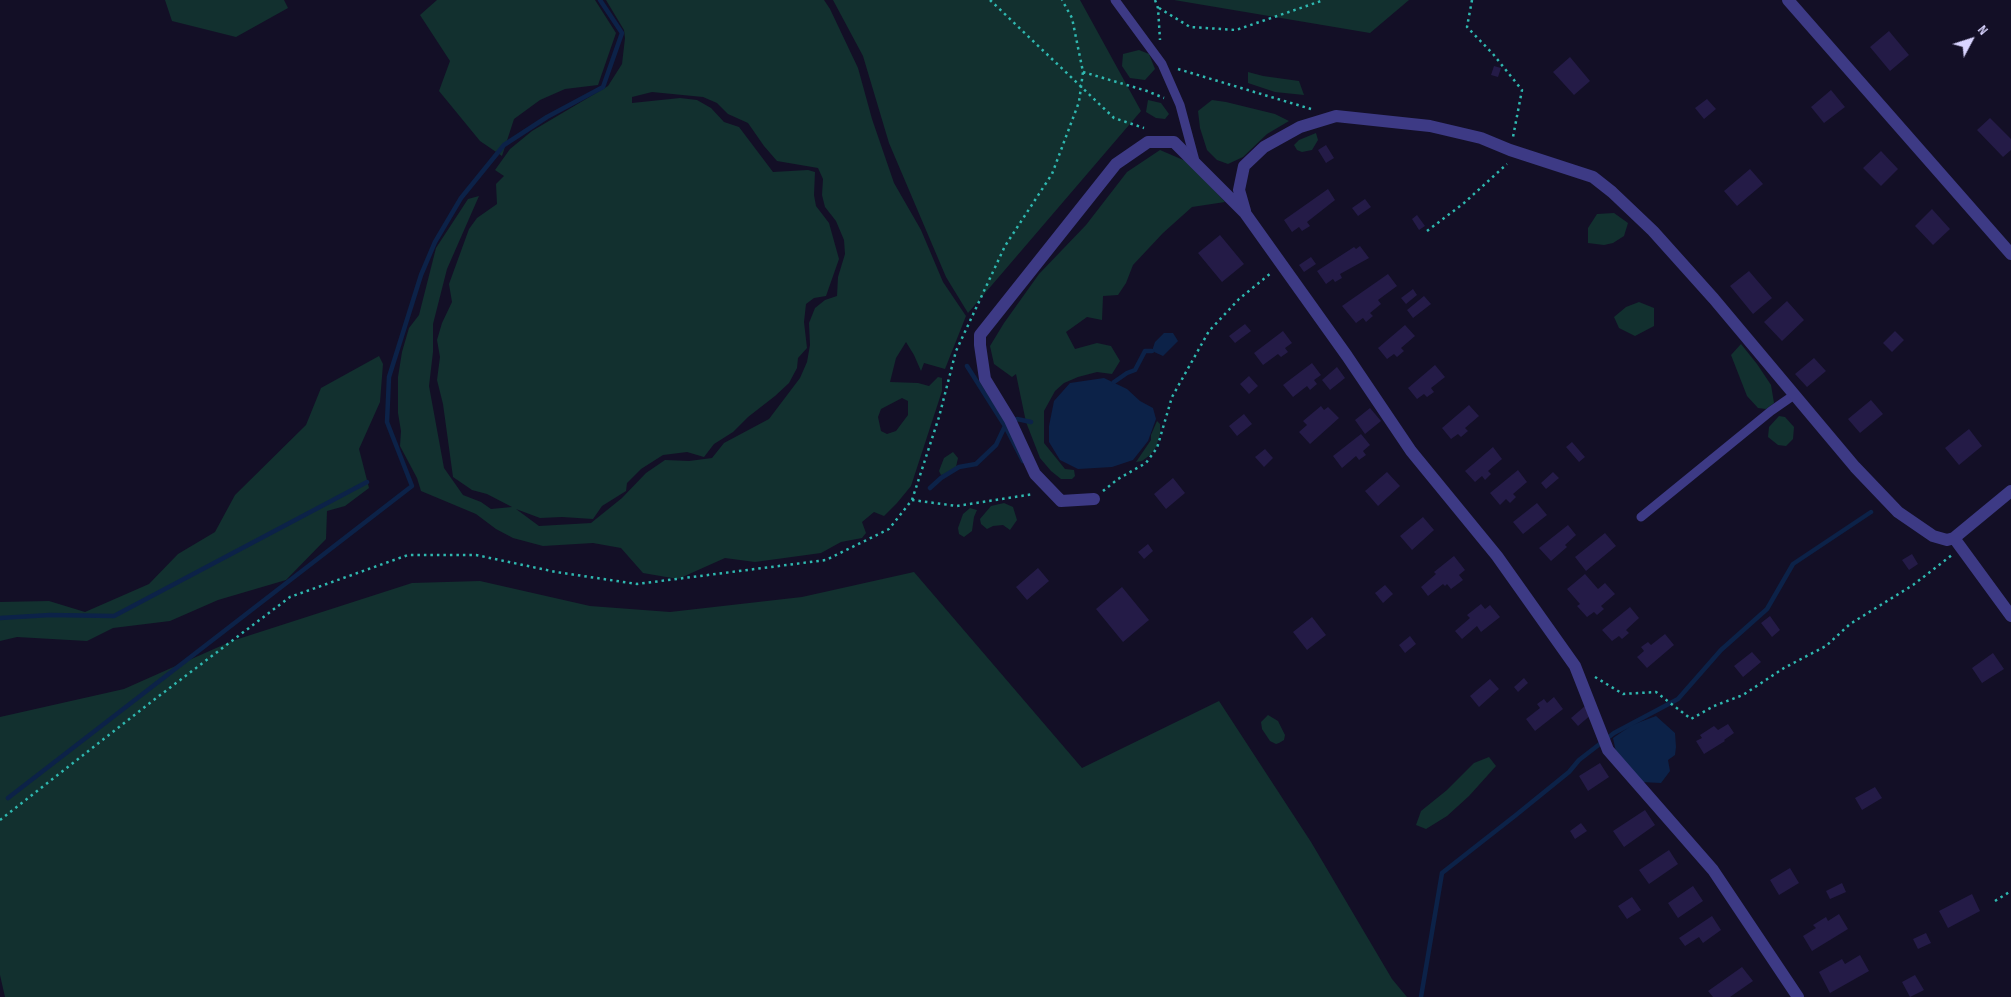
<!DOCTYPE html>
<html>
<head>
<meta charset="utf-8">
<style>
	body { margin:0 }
	#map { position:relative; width:2011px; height:997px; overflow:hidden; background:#130f26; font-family:"Sofia Sans Condensed",sans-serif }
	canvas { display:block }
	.north { position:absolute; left:1946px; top:15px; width:50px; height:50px; -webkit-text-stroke:4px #130f26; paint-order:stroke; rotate:50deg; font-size:14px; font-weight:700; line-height:20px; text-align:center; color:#d9d4ff }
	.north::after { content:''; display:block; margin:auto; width:18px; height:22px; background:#d9d4ff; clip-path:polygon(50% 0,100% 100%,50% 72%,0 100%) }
</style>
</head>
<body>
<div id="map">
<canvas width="2011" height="997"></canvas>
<div class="north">N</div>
</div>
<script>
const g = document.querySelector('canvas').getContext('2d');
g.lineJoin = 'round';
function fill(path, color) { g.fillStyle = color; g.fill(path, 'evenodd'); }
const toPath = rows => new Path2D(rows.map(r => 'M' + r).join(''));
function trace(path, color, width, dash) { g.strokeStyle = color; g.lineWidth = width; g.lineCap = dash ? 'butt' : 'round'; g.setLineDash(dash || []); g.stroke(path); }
fill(toPath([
	[165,0,284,0,288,8,236,37,172,21],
	[437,0,595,0,616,33,598,85,565,89,540,100,514,119,502,156,480,141,439,91,450,61,420,15],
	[606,0,824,0,830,9,858,68,872,119,894,183,921,230,943,282,966,316,945,369,924,363,921,371,914,355,906,342,896,358,890,382,918,383,929,386,938,377,942,378,942,391,911,486,897,503,884,516,874,512,862,522,866,533,862,538,841,542,821,553,755,562,725,558,678,579,643,573,621,548,593,543,543,546,513,538,496,529,476,514,421,491,417,478,400,446,401,431,398,413,398,377,402,352,409,328,419,315,436,248,468,199,479,196,447,269,433,324,433,352,429,386,444,468,463,495,481,502,491,509,512,507,487,494,472,490,453,477,443,404,437,380,440,357,437,340,442,323,452,302,449,284,469,229,477,218,497,204,496,184,504,176,495,170,510,149,532,131,608,86,622,64,625,38,624,30],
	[652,92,703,97,717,103,728,114,748,123,764,146,777,161,818,168,823,179,822,195,825,207,836,221,844,240,845,254,838,277,837,296,825,300,815,308,809,323,810,345,807,362,800,378,769,419,724,443,712,458,689,461,665,460,646,473,622,498,591,523,539,526,516,509,540,518,562,517,593,519,602,506,626,491,627,483,641,469,663,455,687,452,704,457,714,444,733,432,748,417,775,396,789,383,797,368,798,358,807,348,804,322,806,304,814,298,826,296,839,259,829,223,816,206,814,195,815,172,808,170,773,172,739,127,724,122,711,108,697,100,680,98,632,103,632,97],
	[902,398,908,401,908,415,896,431,887,434,881,431,878,417,881,409],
	[833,0,1080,0,1141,111,968,313,946,277,889,143,863,56],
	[1174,0,1409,0,1370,33],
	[1139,50,1149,54,1155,69,1145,80,1130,78,1122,66,1123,54],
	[1248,72,1263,76,1299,81,1304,95,1275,92,1248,83],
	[1148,100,1161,103,1169,114,1165,119,1156,118,1146,112],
	[1212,100,1226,102,1275,114,1289,121,1267,134,1243,157,1228,164,1217,160,1207,150,1200,128,1198,111],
	[1316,133,1318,140,1312,150,1302,152,1297,150,1294,145,1299,140],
	[1160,150,1188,162,1225,202,1192,207,1163,233,1133,265,1126,283,1118,295,1103,296,1102,320,1087,317,1066,332,1075,349,1097,343,1111,346,1120,361,1112,374,1097,372,1078,377,1064,383,1055,391,1044,411,1044,443,1065,469,1074,470,1075,476,1072,479,1061,479,1051,471,1040,458,1026,422,1016,374,1012,377,994,364,990,346,1004,323,1039,274,1086,225,1127,172],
	[1614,213,1628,223,1624,236,1613,243,1604,245,1588,243,1588,228,1597,214],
	[1639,302,1654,308,1654,326,1635,336,1619,328,1614,317,1626,307],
	[1741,344,1757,364,1771,385,1774,403,1766,409,1758,408,1747,396,1731,355],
	[379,356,383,364,380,402,359,449,369,488,345,506,327,511,326,539,286,580,218,600,170,621,113,628,87,641,17,637,0,641,0,602,49,601,85,612,149,584,178,554,215,532,235,495,306,425,321,388],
	[1779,416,1785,417,1794,427,1793,439,1786,446,1778,445,1768,437,1769,427],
	[1157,421,1160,424,1160,434,1156,447,1150,455,1142,461,1136,462,1151,440,1151,435],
	[953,452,958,458,956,467,947,474,941,475,939,471,944,458],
	[1004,503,1013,507,1017,520,1010,530,1003,525,993,526,987,529,981,524,980,519,991,506],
	[970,508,977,510,974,517,972,531,964,537,959,534,958,528,963,514],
	[914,572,1082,768,1219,701,1311,842,1392,979,1407,997,5,997,0,975,0,717,124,689,232,641,412,583,480,581,590,606,670,612,802,597],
	[1268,715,1278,721,1285,735,1284,740,1279,743,1276,744,1270,741,1262,729,1261,722],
	[1489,757,1496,766,1469,796,1447,816,1426,829,1416,825,1421,811,1447,790,1474,763]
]), '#12302f');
fill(toPath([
	[1164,333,1173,333,1178,341,1163,356,1152,351,1155,342],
	[1104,378,1127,389,1140,401,1153,408,1156,419,1148,441,1133,460,1112,467,1078,469,1060,460,1049,442,1049,426,1054,401,1070,383],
	[1656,716,1675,733,1676,747,1675,755,1668,760,1670,771,1661,783,1641,782,1616,752,1613,738,1632,725]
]), '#0c2248');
trace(toPath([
	[967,366,1005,426,1023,461],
	[1114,382,1127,373,1135,370,1145,351,1152,351],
	[1017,419,1031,422],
	[930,488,941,478,959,467,976,464,996,445,1005,426],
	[0,618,50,615,114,616,367,482],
	[8,798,412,486,387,422,389,377,421,275,435,242,461,198,504,145,547,117,603,87,622,33,600,0],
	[1421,997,1442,873,1516,815,1569,772,1579,760,1614,733,1678,699,1721,650,1767,609,1793,564,1871,512]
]), '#0c2248', 4.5);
fill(toPath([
	[1889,31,1909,55,1890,71,1870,47],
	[1570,57,1590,81,1574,95,1553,72],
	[1494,66,1501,68,1498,77,1491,75],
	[1831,90,1845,107,1824,123,1811,107],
	[1707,99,1716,109,1704,119,1695,108],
	[1990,118,2011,139,2011,150,2003,157,1977,130],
	[1326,145,1334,158,1326,163,1318,150],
	[1881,151,1898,169,1881,186,1863,168],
	[1750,169,1763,184,1737,206,1724,191],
	[1328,189,1335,200,1307,222,1310,226,1302,231,1299,227,1292,232,1284,220],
	[1365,199,1371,207,1358,216,1352,208],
	[1932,209,1950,229,1933,245,1915,226],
	[1417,215,1425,226,1419,230,1412,219],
	[1220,235,1244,264,1222,282,1198,253],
	[1360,246,1369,258,1340,274,1342,278,1335,282,1333,279,1326,284,1317,271,1354,247,1356,249],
	[1311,257,1316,264,1304,272,1299,265],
	[1749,271,1772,298,1753,314,1730,286],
	[1388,274,1397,286,1378,300,1381,304,1370,313,1373,316,1366,322,1363,318,1356,323,1342,306],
	[1413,289,1417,295,1406,304,1401,298],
	[1424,296,1431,304,1413,318,1407,310],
	[1787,301,1804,320,1782,341,1764,322],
	[1245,324,1251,331,1235,343,1229,336],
	[1405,325,1415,336,1401,348,1404,351,1397,357,1394,354,1387,359,1378,348],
	[1283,331,1292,343,1285,348,1288,352,1281,357,1278,354,1263,365,1254,353],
	[1895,331,1904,340,1892,352,1883,343],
	[1814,358,1826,371,1807,387,1795,374],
	[1312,363,1321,375,1314,380,1317,384,1310,390,1307,386,1293,397,1283,385],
	[1435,365,1445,377,1431,388,1434,392,1427,397,1424,394,1417,399,1408,388],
	[1337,367,1345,378,1330,390,1322,380],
	[1249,376,1258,386,1249,394,1240,384],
	[1871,400,1883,414,1860,433,1848,419],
	[1469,405,1479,416,1465,428,1468,431,1461,437,1458,434,1451,439,1442,428],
	[1321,406,1324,410,1328,407,1339,418,1310,444,1299,432,1307,425,1303,421],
	[1370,408,1381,421,1365,434,1355,420],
	[1244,414,1252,424,1237,436,1229,426],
	[1969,429,1982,446,1959,465,1945,448],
	[1361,434,1370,445,1363,451,1366,455,1359,460,1356,456,1342,468,1333,456],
	[1572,442,1585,457,1579,462,1566,447],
	[1493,447,1502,459,1488,471,1491,474,1485,480,1482,476,1475,482,1465,471],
	[1265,449,1273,458,1264,467,1255,457],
	[1518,470,1527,482,1513,494,1516,497,1510,503,1506,499,1500,505,1490,493],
	[1387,472,1400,486,1378,506,1365,491],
	[1553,472,1559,478,1546,489,1541,483],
	[1173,478,1185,493,1166,509,1154,494],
	[1537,503,1547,515,1523,534,1513,522],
	[1423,517,1434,530,1412,550,1400,536],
	[1568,525,1576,535,1565,545,1567,547,1551,561,1539,548],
	[1605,533,1616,546,1586,571,1575,557],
	[1148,544,1153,551,1144,559,1138,552],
	[1912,554,1918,564,1909,570,1902,560],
	[1454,556,1465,570,1459,575,1463,580,1451,589,1447,584,1445,586,1443,584,1428,596,1421,587,1436,574,1434,572],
	[1038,568,1049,581,1027,600,1016,587],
	[1585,574,1598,589,1605,583,1615,594,1601,606,1604,609,1597,615,1594,612,1587,617,1577,606,1580,604,1567,589],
	[1385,585,1393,594,1383,603,1375,593],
	[1122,587,1149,620,1123,642,1096,609],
	[1481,604,1485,609,1490,605,1500,617,1481,632,1477,626,1462,639,1455,631,1470,618,1467,615],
	[1630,607,1639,618,1626,630,1629,633,1622,639,1619,636,1612,641,1602,630],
	[1770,616,1780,630,1772,637,1761,623],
	[1312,617,1326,635,1307,650,1293,632],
	[1665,634,1674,645,1647,668,1637,657,1644,651,1641,647,1648,642,1651,645],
	[1410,636,1416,644,1405,653,1399,645],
	[1752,652,1761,662,1743,677,1734,666],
	[1993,653,2004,669,1982,683,1972,668],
	[1524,678,1528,683,1518,692,1514,687],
	[1490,679,1499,689,1479,707,1470,696],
	[1554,697,1563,709,1535,731,1526,719,1540,708,1537,704,1544,699,1547,703],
	[1585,706,1592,714,1578,726,1571,718],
	[1728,724,1734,733,1724,740,1725,741,1704,754,1696,741,1702,738,1700,735,1714,726,1718,730],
	[1600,763,1609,777,1588,791,1579,776],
	[1875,787,1882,798,1862,810,1855,798],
	[1645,810,1655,825,1624,847,1613,831],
	[1581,823,1587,831,1575,839,1570,831],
	[1669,850,1678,864,1649,884,1639,870],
	[1790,868,1799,883,1779,895,1770,880],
	[1842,883,1846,892,1830,899,1826,891],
	[1693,886,1703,901,1678,918,1668,903],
	[1972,894,1980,911,1948,928,1939,911],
	[1632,897,1641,910,1627,919,1618,906],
	[1839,914,1848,929,1812,951,1803,936,1816,928,1813,925,1826,917,1828,921],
	[1712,916,1721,930,1703,943,1699,937,1685,946,1679,938],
	[1926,933,1931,943,1918,949,1913,939],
	[1860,955,1869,971,1830,993,1819,972,1842,959,1845,964],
	[1742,967,1753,981,1730,997,1713,997,1708,991],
	[1915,975,1924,990,1910,997,1902,982]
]), '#241b47');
trace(toPath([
	[990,0,1114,118,1144,128],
	[1155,0,1158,8,1160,40],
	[1472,0,1467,27,1493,54,1522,90,1513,137],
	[1159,8,1190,27,1236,30,1324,0],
	[1178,69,1311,109],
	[1083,72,1147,91,1164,98],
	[1427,231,1464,203,1507,164],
	[1103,491,1118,479,1146,463,1157,448,1172,397,1209,331,1239,299,1271,273],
	[912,500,957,506,1034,494],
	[1595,677,1623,694,1656,692,1691,719,1714,706,1743,695,1784,668,1826,646,1850,624,1913,585,1952,555],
	[0,820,151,702,290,597,408,555,476,555,556,572,637,584,826,560,889,529,912,500,939,417,956,351,1005,246,1052,174,1079,102,1083,72,1072,18,1062,0],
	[1995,901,2011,891]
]), '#2fb8b0', 2.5, [2.5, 4]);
trace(toPath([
	[1115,0,1162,64,1180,105,1195,161],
	[1641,517,1771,411,1794,395]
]), '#3d3a85', 9);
trace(toPath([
	[1788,0,2011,254],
	[1245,211,1239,190,1244,166,1264,147,1300,127,1336,116,1430,126,1481,138,1510,150,1593,177,1612,192,1653,231,1714,299,1855,467,1898,512,1933,536,1947,540,1954,538,2011,491],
	[1094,499,1061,501,1035,474,1010,420,985,379,980,345,980,335,1116,164,1148,142,1174,142,1245,213,1347,356,1411,451,1497,556,1575,666,1608,750,1713,870,1798,997],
	[1954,538,2011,616]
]), '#3d3a85', 12);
</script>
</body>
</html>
